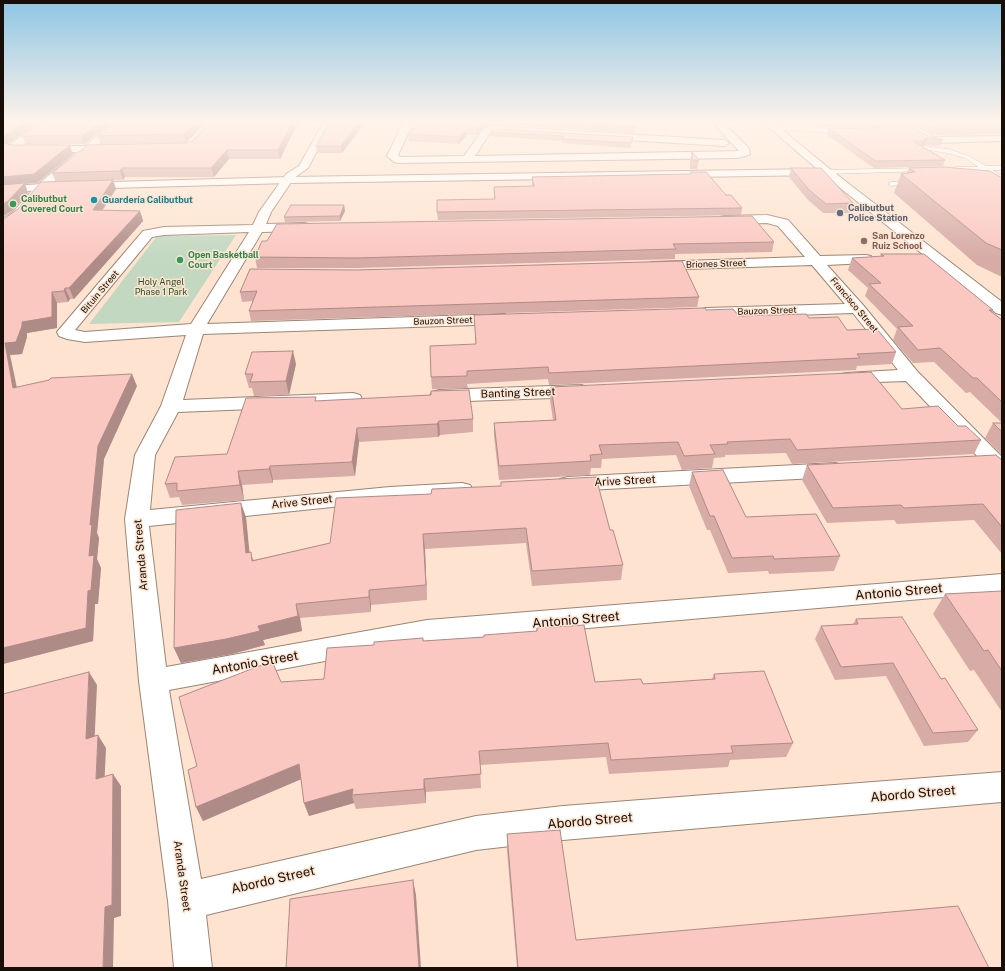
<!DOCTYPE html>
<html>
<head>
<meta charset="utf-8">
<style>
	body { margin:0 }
	#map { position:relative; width:1005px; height:971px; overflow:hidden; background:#fee4d0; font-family:"Public Sans",sans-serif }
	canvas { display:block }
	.frame { position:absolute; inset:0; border:4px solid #160e07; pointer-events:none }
</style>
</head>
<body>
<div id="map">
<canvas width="1005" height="971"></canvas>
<div class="frame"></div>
</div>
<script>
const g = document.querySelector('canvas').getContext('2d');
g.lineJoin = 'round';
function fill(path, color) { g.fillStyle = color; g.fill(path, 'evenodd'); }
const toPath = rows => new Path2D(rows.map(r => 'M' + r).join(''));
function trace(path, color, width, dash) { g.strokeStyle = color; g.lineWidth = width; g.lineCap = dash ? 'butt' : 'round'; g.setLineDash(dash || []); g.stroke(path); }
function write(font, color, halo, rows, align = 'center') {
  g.font = font + ' "Public Sans",sans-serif'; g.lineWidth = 3; g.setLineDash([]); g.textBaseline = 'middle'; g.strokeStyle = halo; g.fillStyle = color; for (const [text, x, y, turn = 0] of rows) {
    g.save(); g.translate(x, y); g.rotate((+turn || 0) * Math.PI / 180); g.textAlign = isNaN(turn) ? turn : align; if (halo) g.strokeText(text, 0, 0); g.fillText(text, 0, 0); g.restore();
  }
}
fill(toPath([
	[236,235,179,322,89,324,157,236]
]), '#c2d8c1');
const lane = toPath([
	[794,126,844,130,847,132,844,134,794,130,774,131,771,129,774,127,794,126],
	[924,146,948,149,969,156,986,166,1002,166,1002,170,992,170,1002,176,1002,181,984,170,953,170,952,169,955,167,978,167,965,158,947,153,922,149,922,147,924,146],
	[925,168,928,170,927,171,827,174,824,172,827,170,925,168],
	[914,180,917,182,916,183,891,186,888,184,891,182,914,180]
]);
const street = toPath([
	[41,123,52,123,21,146,85,146,113,123,123,123,97,146,117,147,118,149,117,151,90,152,45,189,21,218,8,227,3,228,3,218,13,212,37,185,77,152,19,152,7,150,6,148,7,146,41,123],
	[323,123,332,123,308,168,294,178,271,212,266,224,304,223,309,224,310,227,309,230,304,231,262,232,207,324,504,314,510,316,512,319,510,322,504,324,203,334,183,400,353,393,360,395,362,399,360,403,353,405,178,412,155,455,150,510,390,487,462,483,470,485,473,490,470,495,462,497,390,501,149,526,166,667,427,620,1002,574,1002,592,427,642,169,690,201,879,476,816,563,806,1002,772,1002,802,563,840,476,850,206,915,212,968,174,968,168,901,139,681,125,519,135,455,161,406,186,335,85,342,67,339,59,336,57,332,143,231,164,227,253,225,259,212,286,174,299,166,323,123],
	[249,232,191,324,85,332,75,330,152,237,164,235,249,232],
	[403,123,413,123,398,155,400,157,464,156,483,129,493,126,724,140,729,143,724,146,493,132,490,133,475,156,739,151,713,123,723,123,748,147,750,153,749,155,737,158,398,163,394,162,387,156,403,123],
	[900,123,911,123,934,137,999,136,1002,137,1002,141,934,143,924,140,900,123],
	[767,215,788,220,820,256,866,255,871,256,873,259,871,262,866,263,827,265,863,305,917,371,1002,457,1002,476,994,474,906,381,847,383,841,382,838,378,841,374,847,373,898,370,853,313,706,318,700,316,698,313,700,310,706,308,845,304,812,265,653,270,648,269,646,266,648,263,653,262,805,257,778,226,767,223,724,224,720,223,718,220,720,217,724,216,767,215],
	[581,385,588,387,590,391,588,395,581,397,439,402,432,400,430,396,432,392,439,390,581,385],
	[835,463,843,465,846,470,843,475,835,477,568,491,560,489,557,484,560,479,568,477,835,463]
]);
const secondary = toPath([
	[764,123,774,123,831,170,1002,302,1002,315,996,313,824,175,289,183,41,190,3,193,3,187,41,184,289,177,817,169,764,123]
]);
trace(lane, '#9c8573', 1);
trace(street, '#9c8573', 2);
trace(secondary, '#9c8573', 2);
fill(lane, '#fff');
fill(street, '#fff');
fill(secondary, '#fff');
fill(toPath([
	[40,123,111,123,84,144,26,144,22,136],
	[113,123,205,123,186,143,101,144,98,136],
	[209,123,298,123,280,159,229,159,214,177,125,177,123,180,113,180,116,189,103,210,140,211,143,221,74,299,70,299,68,302,57,303,57,328,27,333,27,337,22,354,10,355,17,387,137,386,104,459,97,533,99,538,97,559,101,568,98,604,95,604,93,641,3,664,5,218,56,182,52,173,193,141],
	[329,123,365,123,342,153,317,153,316,146],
	[420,123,637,123,634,133,493,124,483,128,477,135,467,135,459,144,409,141,408,134],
	[814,123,908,123,925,135,943,140,940,146,924,145,922,146,945,160,943,166,874,168,827,135,828,128,875,129,874,128,818,127],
	[914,123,1002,123,1002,137,999,134,934,135],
	[490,132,633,137,630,148,562,143,562,141,490,136],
	[692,152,699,160,697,169,690,169,690,161],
	[791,168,853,203,850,213,823,213,807,199,789,177],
	[909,168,1002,178,1002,277,977,265,894,193,901,174,907,173],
	[691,172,726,195,742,208,741,215,438,220,437,212,494,199,494,187,532,186,532,177,691,174],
	[344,205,345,211,340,221,285,222,284,217],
	[262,241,774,242,772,252,675,254,675,259,357,268,257,268,255,257],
	[881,254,993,310,992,312,1002,320,1002,455,985,438,993,423,1002,423,970,392,966,393,934,362,913,363,893,340,897,329,865,296,868,288,848,270,852,258,880,257],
	[250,269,699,297,697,307,251,321,249,311,253,301,242,302,240,292],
	[706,310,739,316,809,318,847,330,896,352,892,364,857,366,856,370,549,385,548,379,467,384,468,388,432,389,431,377,476,344,474,315],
	[296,364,289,395,254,396,252,388,249,388,245,374],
	[551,387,902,409,958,426,981,440,974,454,792,464,786,453,725,455,725,457,714,458,712,468,682,470,676,455,602,459,601,468,591,468,590,475,499,480,494,436,494,423,553,420,550,400],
	[316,401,473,419,473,432,440,435,438,437,359,442,355,476,273,480,273,483,242,485,244,500,182,505,179,497,170,498,165,484,227,454],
	[1002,460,1002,554,974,520,897,524,894,520,827,523,802,480,807,465],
	[692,472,746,517,840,556,834,571,769,574,768,571,728,573,710,530,707,530,689,486],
	[501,482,610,530,623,565,621,580,532,586,526,543,425,549,427,600,371,605,371,612,300,618,302,631,263,640,265,645,232,654,181,663,174,648,246,517,249,552,254,560,330,543,431,494,501,486],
	[1002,591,1002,712,974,670,970,671,933,614,945,594],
	[856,619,941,679,978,730,968,742,924,746,886,676,835,680,815,639,821,626,853,624],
	[537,628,595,682,643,684,712,679,714,674,793,743,786,757,730,760,728,767,609,774,606,757,480,765,481,788,426,792,426,803,356,809,354,803,309,816,304,803,301,779,203,821,196,807,197,766,281,682,324,679,374,645,423,641,484,637,536,631],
	[507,834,576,940,989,968,517,968,507,851]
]), '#d7aba6');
fill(toPath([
	[24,123,38,123,6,145,3,143,3,137],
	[99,123,111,123,84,144,82,136],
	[195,123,205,123,186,143,184,134],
	[292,123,298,123,280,159,278,150],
	[358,123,365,123,342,153,341,146],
	[481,123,493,123,493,124,483,128,477,135,477,129],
	[636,123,637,123,634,133,635,127],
	[467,128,467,135,459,144,459,137],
	[926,138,924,145,921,147,923,141],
	[70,145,73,154,37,183,25,184,28,193,12,211,3,216,3,177],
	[227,150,229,159,214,177,211,168],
	[122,168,125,177,123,180,120,171],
	[113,180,116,189,96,219,93,210],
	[344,205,345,211,340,221,340,216],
	[140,211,143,221,74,299,69,288],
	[65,288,70,299,68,302,64,291],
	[52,292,57,303,57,328,27,333,27,337,22,354,10,355,19,400,13,388,5,343,22,322],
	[293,351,296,364,289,395,286,381],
	[132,374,137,386,104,459,97,533,99,538,97,559,101,568,98,604,95,604,93,641,3,664,3,648,89,556,90,525,98,446],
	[439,421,440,435,438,437,437,424],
	[357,428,359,442,355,476,352,462],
	[270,466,273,480,273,483,269,469],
	[238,471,242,485,244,500,240,485],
	[241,503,246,517,251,568,246,553],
	[423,534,425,549,427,600,426,585],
	[369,590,371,605,371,612,369,597],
	[296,604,300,618,302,631,263,640,265,645,232,654,181,663,174,648,258,626],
	[89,672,97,685,94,752,86,739],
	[98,735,106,748,104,791,96,779],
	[299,764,304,778,203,821,196,807],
	[113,774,121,786,121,916,114,918,113,968,103,968,105,907],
	[424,779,426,792,426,803,424,789],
	[353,789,352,795,354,803,309,816,304,803],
	[413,880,416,895,421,968,419,968]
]), '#af8b87');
const building = toPath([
	[3,123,24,123,3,137,3,123],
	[40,123,99,123,82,136,22,136,40,123],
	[113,123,195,123,184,134,98,136,113,123],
	[209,123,292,123,278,150,227,150,211,168,122,168,120,171,52,173,88,145,185,143,193,141,209,123],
	[329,123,358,123,341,146,316,146,329,123],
	[420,123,481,123,477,129,467,128,459,137,408,134,420,123],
	[578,123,636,123,635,127,578,123],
	[877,123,908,123,925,135,943,140,926,138,923,141,913,141,945,160,876,161,828,128,876,129,880,127,880,125,877,123],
	[926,123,1002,123,1002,129,937,129,926,123],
	[493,129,633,137,631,143,562,139,564,136,490,132,493,129],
	[3,143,12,145,70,145,34,174,3,177,3,143],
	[692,152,699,160,692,160,692,152],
	[943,167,990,171,1002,178,1002,250,986,243,901,174,915,172,909,168,943,167],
	[791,168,821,168,853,203,826,204,809,190,791,168],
	[691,172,706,172,726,195,731,195,742,208,437,212,437,200,495,199,494,187,534,186,532,177,691,174,691,172],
	[113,180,93,210,140,211,69,288,65,288,64,291,52,292,52,317,22,322,22,326,16,342,5,343,13,388,49,380,51,378,132,374,98,446,90,525,92,524,89,556,94,555,91,590,88,591,86,628,3,648,3,219,5,218,18,209,41,182,113,180],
	[25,183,8,201,3,204,3,185,25,183],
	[291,205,344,205,340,216,284,217,291,205],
	[752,216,774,242,673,244,676,249,356,258,255,257,262,241,267,241,277,224,752,216],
	[881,254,924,254,993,310,989,310,1002,320,1002,402,977,378,973,378,940,348,918,350,898,327,913,326,869,284,881,283,852,258,884,256,881,254],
	[682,261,699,297,249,311,257,291,240,292,250,269,356,270,682,261],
	[705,308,706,310,733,309,739,316,806,314,809,318,838,317,847,330,877,329,896,352,857,354,860,358,549,373,548,367,467,371,467,376,431,377,430,346,476,344,474,315,705,308],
	[293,351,286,381,250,382,253,374,245,374,252,352,293,351],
	[871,372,902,409,938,406,958,426,966,426,981,440,797,450,790,439,727,442,728,444,710,445,715,454,684,456,678,442,599,445,602,454,590,455,591,461,499,466,494,423,556,420,551,387,871,372],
	[469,390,473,419,439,421,437,424,357,428,352,462,270,466,269,469,238,471,240,485,177,491,177,483,165,484,175,457,227,454,246,398,316,397,315,401,431,395,431,391,469,390],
	[993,423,1002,423,1002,432,993,423],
	[996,455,1002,460,1002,527,983,504,904,508,901,505,833,508,807,465,996,455],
	[723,470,746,517,816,514,840,556,774,559,773,556,732,558,714,516,710,516,692,472,723,470],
	[596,477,610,530,613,530,623,565,532,571,526,528,423,534,426,585,369,590,369,597,296,604,298,616,258,626,260,631,226,639,174,648,176,510,241,503,246,553,251,552,252,561,330,543,336,498,431,494,432,489,501,486,501,482,596,477],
	[1002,591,1002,671,988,650,984,651,945,594,1002,591],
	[902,617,941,679,945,678,978,730,933,733,893,663,841,667,821,626,858,624,856,619,902,617],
	[584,625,595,682,641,679,643,684,715,679,714,674,764,671,793,743,731,746,733,753,611,760,608,743,479,751,481,774,424,779,424,789,352,795,353,789,304,803,299,764,196,807,188,770,197,766,179,697,272,661,281,682,324,679,327,648,374,645,374,642,423,638,423,641,484,637,484,635,537,631,537,628,584,625],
	[89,672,86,739,98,735,96,779,113,774,112,905,105,907,103,968,3,968,3,694,89,672],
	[560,830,576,940,958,906,989,968,518,968,507,834,560,830],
	[413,880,419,968,286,968,290,899,413,880]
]);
fill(building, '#fac7c1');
trace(building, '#af8b87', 1);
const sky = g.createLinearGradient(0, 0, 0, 259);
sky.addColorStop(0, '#8dc5e4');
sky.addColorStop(0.47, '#fff3ea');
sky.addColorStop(1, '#fff3ea00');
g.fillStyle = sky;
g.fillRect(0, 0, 1005, 259);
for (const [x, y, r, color] of [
	[94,200,4,"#0f9aa8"],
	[13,204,4,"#2e9e5b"],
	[840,213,4,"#5c6f8a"],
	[864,241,4,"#8d6e63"],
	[180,260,4,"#2e9e5b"]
]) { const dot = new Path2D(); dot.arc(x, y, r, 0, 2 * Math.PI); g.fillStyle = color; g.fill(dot); trace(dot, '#fee4d0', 1.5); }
write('bold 9px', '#27864d', '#fee4d0', [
	["Calibutbut",21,199],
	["Covered Court",21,209],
	["Open Basketball",188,255],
	["Court",188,265]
], 'left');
write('bold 9px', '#0d838f', '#fee4d0', [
	["Guardería Calibutbut",102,200]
], 'left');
write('bold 9px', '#4e5e75', '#fee4d0', [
	["Calibutbut",848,208],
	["Police Station",848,218]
], 'left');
write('bold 9px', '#785e54', '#fee4d0', [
	["San Lorenzo",872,236],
	["Ruiz School",872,246]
], 'left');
write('9px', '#160e07', '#fee4d0', [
	["Briones Street",716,264,-2],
	["Bituin Street",100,292,-50],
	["Francisco Street",854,305,50],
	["Bauzon Street",767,311,-2],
	["Bauzon Street",443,321,-2]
]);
write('9px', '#225023', '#fee4d0', [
	["Holy Angel",161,282],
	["Phase 1 Park",161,292]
]);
write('11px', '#160e07', '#fee4d0', [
	["Banting Street",518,393,-2],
	["Arive Street",625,481,-3],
	["Arive Street",302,502,-6],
	["Aranda Street",141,555,-95],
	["Aranda Street",182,876,82]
]);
write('13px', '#160e07', '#fee4d0', [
	["Antonio Street",899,592,-5],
	["Antonio Street",576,620,-5],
	["Antonio Street",255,663,-10],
	["Abordo Street",913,794,-5],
	["Abordo Street",590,821,-5],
	["Abordo Street",273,880,-13]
]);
</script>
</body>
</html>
